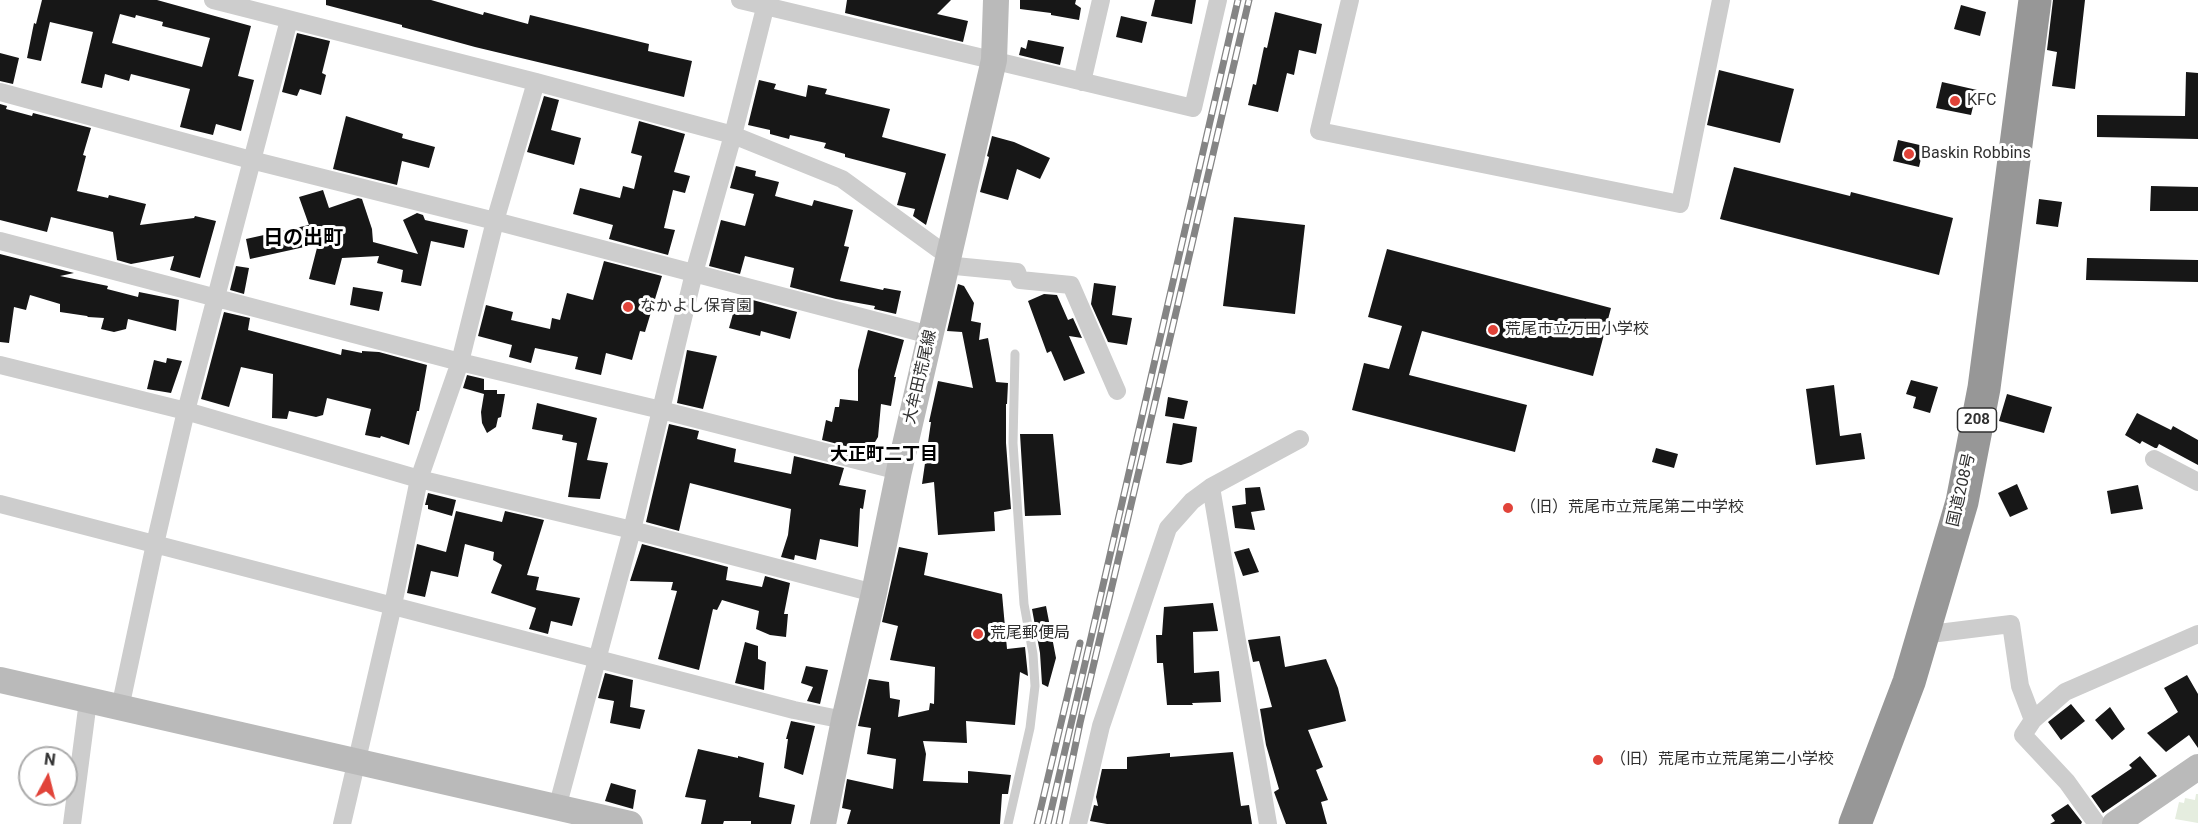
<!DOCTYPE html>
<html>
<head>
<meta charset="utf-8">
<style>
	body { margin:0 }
	#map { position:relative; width:2198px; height:824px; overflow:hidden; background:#fff; font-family:Roboto,sans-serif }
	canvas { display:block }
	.north { position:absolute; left:18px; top:746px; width:60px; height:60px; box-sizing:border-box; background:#fff; border:2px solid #acacac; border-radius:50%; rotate:7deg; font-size:16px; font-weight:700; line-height:24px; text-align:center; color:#303030 }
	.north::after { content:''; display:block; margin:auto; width:21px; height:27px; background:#e14339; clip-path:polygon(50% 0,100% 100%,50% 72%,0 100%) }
</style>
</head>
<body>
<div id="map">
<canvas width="2198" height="824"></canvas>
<div class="north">N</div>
</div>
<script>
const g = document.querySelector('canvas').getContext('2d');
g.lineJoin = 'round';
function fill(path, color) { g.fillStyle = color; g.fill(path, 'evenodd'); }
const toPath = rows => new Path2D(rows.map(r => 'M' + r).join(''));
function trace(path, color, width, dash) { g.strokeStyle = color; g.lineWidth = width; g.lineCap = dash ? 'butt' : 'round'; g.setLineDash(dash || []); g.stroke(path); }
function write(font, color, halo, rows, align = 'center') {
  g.font = font + ' Roboto,"Noto Sans JP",sans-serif'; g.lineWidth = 6; g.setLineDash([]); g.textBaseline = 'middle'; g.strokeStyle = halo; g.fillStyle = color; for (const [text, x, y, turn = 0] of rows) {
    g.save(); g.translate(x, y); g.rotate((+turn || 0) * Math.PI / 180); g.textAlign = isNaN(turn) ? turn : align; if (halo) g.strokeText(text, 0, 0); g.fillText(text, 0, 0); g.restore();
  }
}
fill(toPath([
	[2196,794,2198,794,2198,823,2175,819,2179,802,2184,803,2185,798,2195,800]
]), '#e5eddf');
fill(toPath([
	[42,0,157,0,251,26,238,76,254,80,241,131,216,124,213,135,180,127,190,89,131,74,129,81,105,74,102,88,81,83,93,32,50,22,41,61,27,58,34,23,36,24],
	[120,14,135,18,136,15,163,22,162,26,210,38,202,67,112,43],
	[326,0,431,0,483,15,484,12,528,24,530,15,649,44,648,51,692,61,684,97,475,47,402,27,402,25,326,5],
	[847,0,951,0,937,14,968,21,963,42,845,13],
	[1020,0,1076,0,1075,4,1081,8,1079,20,1051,15,1051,13,1020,9],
	[1155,0,1196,0,1192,24,1151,16],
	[2053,0,2085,0,2075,89,2052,86,2057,52,2047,50],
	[1961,5,1986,12,1980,36,1954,29],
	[1275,12,1322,24,1316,54,1299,50,1294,75,1287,73,1278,112,1248,105,1253,84,1256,85,1264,47,1267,48],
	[1121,16,1147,22,1142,43,1116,37],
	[297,33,330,41,322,73,326,75,321,95,300,89,297,96,282,92],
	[1028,40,1064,47,1060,65,1019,55,1021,47,1026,49],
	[0,53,19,58,13,84,0,81],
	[1719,70,1794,89,1780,143,1707,125],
	[2186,72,2198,73,2198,139,2097,137,2097,115,2185,116],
	[759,80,776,84,774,89,806,97,808,85,827,89,825,94,890,109,882,137,946,154,926,225,913,216,915,209,897,205,906,173,845,157,845,154,824,148,826,143,790,135,789,139,770,134,770,130,748,125],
	[1942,82,1977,90,1971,115,1936,108],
	[544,96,559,100,551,130,581,138,574,165,527,152],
	[0,104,7,106,6,109,32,116,33,113,91,128,83,155,86,156,77,191,108,198,109,195,146,204,140,225,194,218,195,216,216,221,200,278,170,270,174,256,131,264,117,260,113,232,51,217,47,232,0,220],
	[346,116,403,134,402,138,435,147,429,168,402,161,397,185,333,169],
	[639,121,685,134,674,172,690,176,685,193,673,190,664,228,675,230,668,255,609,239,613,225,573,214,580,188,620,198,623,186,634,189,642,156,631,153],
	[992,136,1014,142,1050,158,1040,179,1017,169,1008,200,980,192,989,157,987,156],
	[1898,140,1924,146,1919,167,1893,161],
	[736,166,756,171,755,176,779,182,775,196,812,206,814,200,853,210,844,246,849,247,840,281,883,290,884,288,901,291,896,314,874,309,875,306,836,299,790,287,794,268,745,256,740,274,709,266,721,220,745,226,754,194,730,188],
	[1734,167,1850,196,1851,192,1953,218,1939,275,1720,219],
	[2151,186,2198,187,2198,211,2150,211],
	[323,190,329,208,358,198,362,199,372,229,373,242,418,254,403,220,417,213,423,215,425,220,468,230,464,248,431,241,421,286,401,282,403,270,377,263,379,256,342,258,335,285,309,279,318,244,250,259,246,239,309,225,299,197],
	[2039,199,2062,202,2058,227,2036,224],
	[1234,217,1305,225,1295,314,1223,306],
	[1387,249,1611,308,1593,376,1422,331,1409,375,1527,405,1515,452,1352,410,1364,363,1389,369,1402,326,1368,317],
	[0,254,74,273,60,276,108,286,107,289,138,297,139,292,179,300,176,331,128,319,126,329,114,332,101,329,104,318,88,317,87,316,60,312,60,304,30,295,26,310,14,307,9,343,0,342],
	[2087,258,2198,260,2198,282,2086,280],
	[604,261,662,276,645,332,640,331,632,360,606,353,601,375,575,369,578,357,535,348,531,363,509,357,512,345,478,336,486,305,513,312,511,320,550,329,552,318,560,320,567,293,593,300],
	[236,266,249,268,244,294,230,290],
	[1094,283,1116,286,1112,315,1132,318,1127,345,1108,342,1091,304],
	[958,284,964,286,974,303,971,321,981,323,979,340,988,338,996,382,1008,383,1007,404,1006,404,1006,443,1011,509,994,512,995,531,938,535,934,482,922,484,931,422,929,422,938,381,973,388,962,332,947,331],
	[353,287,383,292,379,311,350,305],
	[1044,294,1057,295,1068,320,1073,318,1082,338,1069,336,1085,373,1064,381,1051,351,1047,353,1028,301],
	[738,296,797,312,790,339,761,331,760,336,729,328],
	[224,312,250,318,248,330,341,355,342,349,362,353,362,351,379,352,427,365,419,411,417,411,409,445,381,436,380,438,365,435,371,409,327,398,323,415,316,417,289,411,287,419,272,418,273,374,241,367,229,407,201,399],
	[868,330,904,340,894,377,896,377,891,406,881,404,878,437,869,452,822,440,826,420,832,422,835,407,839,407,840,399,858,401,858,370],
	[687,350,717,356,703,409,677,403],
	[167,358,182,361,171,393,147,389,154,360,166,363],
	[467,375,484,379,484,390,497,390,497,394,505,394,501,417,498,418,496,427,487,433,482,423,481,412,484,394,463,388],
	[1911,380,1938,387,1930,413,1913,408,1916,397,1906,394],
	[1834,385,1840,436,1861,433,1865,459,1816,465,1806,389],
	[2007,394,2052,407,2044,433,1999,421],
	[1168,397,1188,401,1184,419,1165,416],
	[537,403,597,418,587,460,608,463,600,499,568,497,577,443,562,440,563,435,532,429],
	[2137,413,2171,430,2173,426,2198,440,2198,465,2159,444,2157,448,2155,448,2142,441,2140,444,2125,435],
	[1173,423,1197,427,1192,462,1181,465,1166,463],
	[669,424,699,431,697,439,736,449,734,462,791,474,794,456,844,468,839,485,866,490,863,509,860,508,858,547,820,539,816,560,795,555,794,560,781,557,788,535,791,509,690,483,679,531,646,522],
	[1020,434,1053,434,1061,515,1025,516],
	[1656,448,1678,454,1674,468,1652,462],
	[2017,484,2028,509,2010,517,1998,493],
	[2138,485,2143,509,2111,514,2107,491],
	[1260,487,1265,510,1251,512,1255,530,1235,528,1232,506,1246,504,1245,488],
	[428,493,456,500,452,516,428,509,428,505,425,505],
	[456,511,502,522,505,511,544,520,527,575,539,577,536,590,580,598,572,626,551,621,548,634,529,629,536,608,491,593,502,565,493,560,494,552,465,544,458,577,431,571,425,597,407,593,417,544,446,552],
	[642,544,728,567,726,580,762,587,765,576,790,583,784,614,788,614,786,637,770,635,756,629,759,611,722,600,717,610,713,609,699,670,658,659,677,591,671,590,673,582,630,581],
	[899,547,928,553,924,575,1002,594,1007,649,1025,647,1028,676,1020,672,1015,725,966,721,967,743,923,741,926,754,923,781,968,783,968,771,1011,775,1008,794,1002,794,1000,824,847,824,851,810,842,808,847,779,893,789,896,759,867,754,871,728,858,726,869,679,889,682,890,698,900,700,898,717,929,710,930,703,934,704,935,667,890,660,898,626,882,622],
	[1249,548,1259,572,1243,576,1234,552],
	[1213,603,1218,631,1193,632,1194,673,1219,671,1221,702,1192,703,1193,705,1167,705,1163,663,1157,663,1156,635,1162,635,1164,607],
	[1046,606,1056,658,1048,687,1042,684,1040,653,1032,609],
	[1280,636,1285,667,1326,659,1338,688,1346,721,1308,730,1323,767,1316,770,1328,800,1321,802,1327,824,1286,824,1274,792,1279,789,1266,745,1260,709,1272,707,1259,661,1253,662,1248,640],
	[745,642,758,646,758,659,766,662,764,690,735,683],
	[806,666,828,670,820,704,807,701,813,687,801,683],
	[605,673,633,680,630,707,645,710,640,729,610,723,614,701,598,698],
	[2187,675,2198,694,2198,748,2189,735,2166,752,2147,733,2178,712,2164,688],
	[2071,704,2085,721,2061,740,2048,722],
	[2110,707,2125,729,2112,740,2095,720],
	[791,721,815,726,803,775,784,768,788,739,786,739],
	[698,749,738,758,738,756,764,763,759,797,795,805,791,824,751,824,751,821,724,821,723,824,701,824,706,800,685,797],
	[1233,752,1241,806,1249,805,1252,824,1107,824,1090,821,1094,805,1098,806,1096,797,1102,769,1127,769,1127,757,1170,753,1170,757],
	[2140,756,2157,776,2103,813,2091,796,2132,768,2129,765],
	[611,783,636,790,633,809,605,801],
	[2068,804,2082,822,2081,824,2050,824,2055,821,2051,815]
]), '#171717');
trace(toPath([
	[1008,824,1030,728,1035,686,1033,654,1024,604,1013,443,1015,354]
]), '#cdcdcd', 9);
trace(toPath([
	[213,0,536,82,733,135,842,179,948,256],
	[740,0,1193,108,1218,0],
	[1350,0,1319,131,1680,204,1721,0],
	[1082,82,1101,0],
	[0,92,251,160,495,221,930,335],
	[0,241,460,362,661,410,899,471],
	[945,265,1017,272,1020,280,1071,285,1117,391],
	[0,365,186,411,419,479,632,530,874,593],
	[2154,459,2198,482],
	[1211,487,1268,824],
	[0,504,794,710,844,720],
	[1922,635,2011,624,2020,686,2033,720],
	[120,708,155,544,186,411,289,20],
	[557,808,632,530,694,273,733,135,767,0],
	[72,824,88,701],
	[342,824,393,605,419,479,460,362,495,221,536,82],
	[1078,824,1101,726,1168,528,1192,501,1211,487,1300,439],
	[2097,824,2067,782,2023,735,2033,720,2065,692,2198,634]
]), '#cdcdcd', 18);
trace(toPath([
	[0,680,630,824],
	[823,824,844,720,874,593,899,471,994,60,996,0],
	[2115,824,2198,767]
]), '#bababa', 26);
trace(toPath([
	[1855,824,1909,682,1962,502,1984,388,2035,0]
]), '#979797', 33);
const rail = toPath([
	[1037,824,1080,643],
	[1048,824,1238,0],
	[1059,824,1080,723,1249,0]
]);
trace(rail, '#858585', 7);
trace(rail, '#fff', 4.5, [14]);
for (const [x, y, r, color] of [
	[1955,101,6,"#e14339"],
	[1909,154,6,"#e14339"],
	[628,307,6,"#e14339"],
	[1493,330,6,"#e14339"],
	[1508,508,6,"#e14339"],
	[978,634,6,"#e14339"],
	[1598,760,6,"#e14339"]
]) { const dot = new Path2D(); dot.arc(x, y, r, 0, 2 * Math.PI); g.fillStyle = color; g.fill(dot); trace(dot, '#fff', 2); }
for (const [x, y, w] of [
	[1977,420,39]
]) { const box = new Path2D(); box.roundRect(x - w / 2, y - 12, w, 24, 4.5); g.fillStyle = '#fff'; g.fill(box); trace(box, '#303030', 1.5); }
write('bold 15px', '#303030', null, [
	["208",1977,420]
]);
write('16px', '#303030', '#fff', [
	["KFC",1967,101],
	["Baskin Robbins",1921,154],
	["なかよし保育園",640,307],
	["荒尾市立万田小学校",1505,330],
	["（旧）荒尾市立荒尾第二中学校",1520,508],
	["荒尾郵便局",990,634],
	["（旧）荒尾市立荒尾第二小学校",1610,760]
], 'left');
write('16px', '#303030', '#fff', [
	["大牟田荒尾線",921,377,-77],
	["国道208号",1962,490,-77]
]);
write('bold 18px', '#000', '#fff', [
	["大正町二丁目",884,455]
]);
write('bold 20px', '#000', '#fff', [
	["日の出町",303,239]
]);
</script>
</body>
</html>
